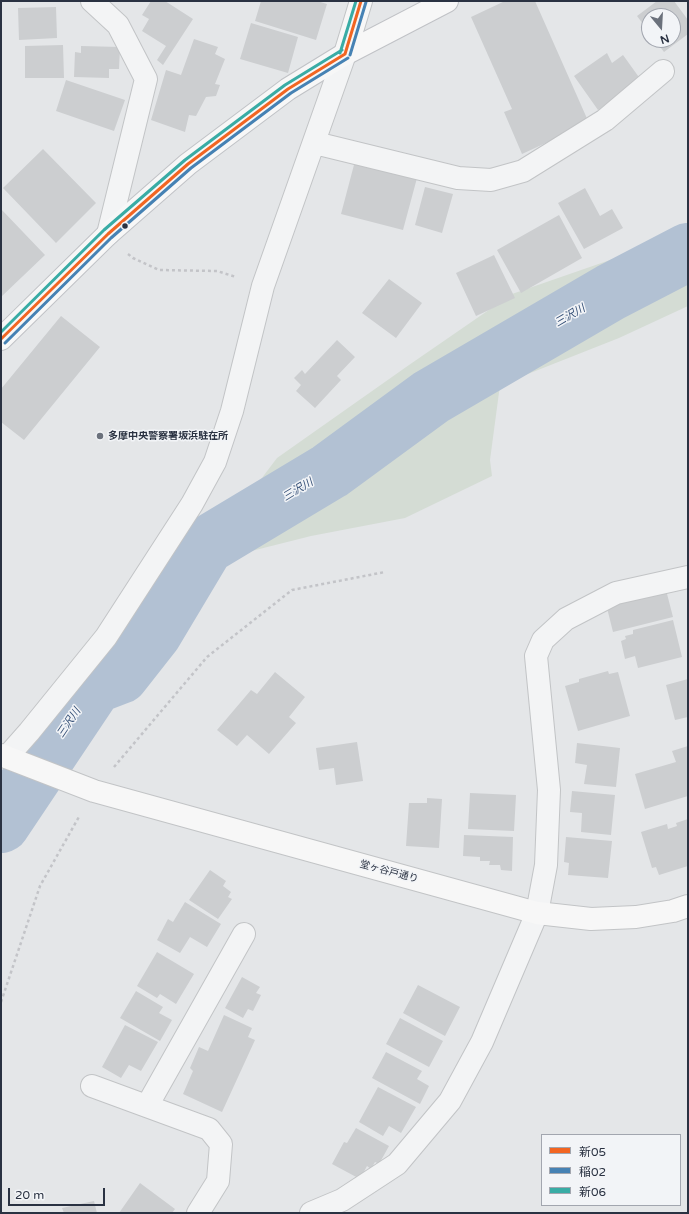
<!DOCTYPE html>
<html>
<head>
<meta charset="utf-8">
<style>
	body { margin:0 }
	#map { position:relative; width:689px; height:1214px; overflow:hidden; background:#e4e6e8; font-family:"Varela Round","Noto Sans JP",sans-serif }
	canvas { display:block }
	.frame { position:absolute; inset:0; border:2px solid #2a3242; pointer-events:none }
	.legend { position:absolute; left:541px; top:1134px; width:140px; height:72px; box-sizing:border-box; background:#f2f4f7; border:1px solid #a2a6af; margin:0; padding:5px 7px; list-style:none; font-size:12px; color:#2a3242 }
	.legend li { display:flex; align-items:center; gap:8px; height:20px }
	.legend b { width:20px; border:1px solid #a2a6af }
	.north { position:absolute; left:641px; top:8px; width:40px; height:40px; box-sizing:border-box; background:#f2f4f7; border:1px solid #a2a6af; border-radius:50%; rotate:162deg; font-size:11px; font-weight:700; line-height:16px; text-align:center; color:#2a3242 }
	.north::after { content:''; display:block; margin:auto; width:14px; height:18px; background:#6b717c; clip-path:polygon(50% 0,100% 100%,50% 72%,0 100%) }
	.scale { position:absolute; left:8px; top:1188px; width:97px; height:18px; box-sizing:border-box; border:2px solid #2a3242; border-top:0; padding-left:5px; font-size:12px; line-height:14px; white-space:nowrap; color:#2a3242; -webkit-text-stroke:3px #f2f4f7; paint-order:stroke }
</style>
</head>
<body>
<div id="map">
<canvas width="689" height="1214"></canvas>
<div class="frame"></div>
<ul class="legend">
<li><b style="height:5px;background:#f26522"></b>新05</li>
<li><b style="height:5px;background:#4682b4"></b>稲02</li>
<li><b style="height:5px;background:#39aca5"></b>新06</li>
</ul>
<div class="north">N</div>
<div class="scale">20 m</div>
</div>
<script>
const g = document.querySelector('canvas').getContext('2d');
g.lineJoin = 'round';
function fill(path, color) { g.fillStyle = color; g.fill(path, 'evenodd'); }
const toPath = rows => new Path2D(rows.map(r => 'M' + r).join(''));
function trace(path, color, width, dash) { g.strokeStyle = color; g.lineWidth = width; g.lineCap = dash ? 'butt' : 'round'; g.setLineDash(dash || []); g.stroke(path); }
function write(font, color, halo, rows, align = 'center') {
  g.font = font + ' "Varela Round","Noto Sans JP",sans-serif'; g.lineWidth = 3; g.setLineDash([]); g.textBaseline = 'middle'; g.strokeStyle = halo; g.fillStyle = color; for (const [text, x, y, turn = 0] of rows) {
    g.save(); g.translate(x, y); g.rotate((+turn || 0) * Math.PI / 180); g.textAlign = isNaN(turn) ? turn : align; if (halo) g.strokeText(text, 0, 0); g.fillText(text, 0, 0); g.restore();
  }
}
fill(toPath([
	[688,224,688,306,619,338,500,385,490,460,492,476,405,518,311,536,196,565,277,458,409,365,512,294,659,243]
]), '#d4dcd4');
trace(toPath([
	[1,824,94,685,120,675,153,633,205,546,330,471,431,397,611,292,688,252]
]), '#b2c1d3', 58);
fill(toPath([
	[151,1,165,1,193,19,163,65,157,60,166,46,142,31,149,19,142,15],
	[261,1,317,1,327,4,316,40,255,21],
	[505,1,535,1,589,123,522,154,504,112,512,109,471,17],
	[657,1,674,1,688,20,688,34,664,52,655,40,673,40,673,16,649,16,649,32,637,16],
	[56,7,57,38,19,40,18,8],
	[251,23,298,37,288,73,240,59],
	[194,39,218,47,215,54,225,59,215,84,220,85,216,96,206,97,196,116,189,115,185,132,151,120,166,70,181,75],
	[63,45,64,78,25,78,25,46],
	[81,46,120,47,119,69,109,69,109,78,74,77,75,52,81,53],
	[607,53,612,63,623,55,641,80,598,110,574,76],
	[66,80,125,100,114,131,56,111],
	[43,149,96,203,56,243,3,188],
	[355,161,417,178,403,230,341,214],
	[425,187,453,194,442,233,415,225],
	[585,188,600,216,612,209,623,228,584,249,558,203],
	[1,209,45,255,1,297],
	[559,215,582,258,521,293,497,250],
	[494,255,515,298,476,316,456,273],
	[389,279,422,303,396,338,362,313],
	[61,316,100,347,24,440,1,422,1,389],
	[337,340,355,357,337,376,341,380,315,408,296,391,301,385,294,378,302,370,305,374],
	[666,590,673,617,613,632,606,604],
	[673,620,682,657,638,668,635,656,625,659,621,641,626,639,625,636,633,634,633,630],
	[608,671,609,674,618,672,630,716,578,731,565,686,579,682,579,679],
	[275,672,305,697,289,717,296,723,269,754,247,735,237,746,217,730,251,690,257,694],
	[688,679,688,717,675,720,666,685],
	[357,742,363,781,336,785,334,768,319,770,316,748],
	[577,743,620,748,616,787,584,784,587,765,575,763],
	[688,746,688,796,645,809,635,774,676,762,672,751],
	[572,791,615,795,611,835,581,832,582,813,570,812],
	[470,793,516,795,514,831,468,829],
	[427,798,442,799,439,848,406,846,409,803,427,803],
	[688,819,688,866,659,875,656,867,652,868,641,832,667,824,668,829,677,826,676,823],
	[464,835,513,837,512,871,501,870,500,865,489,865,490,861,480,861,480,857,463,856],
	[566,837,612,841,608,878,568,875,569,863,564,862],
	[210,870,226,881,223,886,231,892,228,897,232,899,218,919,189,900],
	[185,902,221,924,207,947,190,937,180,953,157,940,168,919,173,922],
	[157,952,194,974,176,1004,160,994,157,998,137,986],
	[242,977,260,987,256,993,261,995,253,1011,248,1009,243,1018,225,1008],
	[418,985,460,1007,445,1036,403,1013],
	[136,991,163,1007,159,1013,172,1020,160,1041,120,1018],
	[224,1015,252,1028,248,1037,255,1040,222,1112,183,1094,193,1071,190,1068,199,1047,208,1051],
	[400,1018,443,1041,429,1067,386,1044],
	[125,1025,158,1042,141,1071,129,1065,121,1078,102,1067],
	[386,1052,422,1071,417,1079,429,1086,420,1104,372,1078],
	[378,1087,416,1107,401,1133,389,1126,383,1136,359,1122],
	[356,1128,389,1146,379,1164,375,1162,371,1169,367,1166,360,1179,332,1164,344,1142,347,1143],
	[140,1183,175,1209,172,1213,119,1213],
	[94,1201,97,1213,64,1213,62,1208]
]), '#ccced0');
const street = toPath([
	[92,1,118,25,146,79,108,234],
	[315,143,458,178,491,180,523,171,605,120,663,71],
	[7,757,29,732,106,637,192,504,215,462,232,411,263,286,345,54],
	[92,1086,209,1129,221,1144,218,1181,198,1213],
	[147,1106,244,934],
	[311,1213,342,1200,397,1164,450,1101,482,1042,537,913,546,865,549,790,536,656,543,640,566,619,616,593,688,577]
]);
const secondary = toPath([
	[345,54,361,1],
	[1,755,94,791,537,913,591,919,636,917,673,911,688,906]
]);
const primary = toPath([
	[1,339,108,234,188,164,288,89,345,54,447,1]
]);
trace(street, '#c2c4c6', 24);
trace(secondary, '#c2c4c6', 24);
trace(primary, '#c0c2c6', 24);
trace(toPath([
	[128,254,133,258,159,270,217,271,236,277],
	[114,767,207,657,292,590,385,572],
	[1,1002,40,886,80,815]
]), '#c3c4c8', 2.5, [3, 3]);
trace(street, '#f3f4f5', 22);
trace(secondary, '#f7f7f7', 22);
trace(primary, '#f7f7f7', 22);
trace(toPath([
	[345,54,361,1],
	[1,339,108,234,188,164,288,89,345,54]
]), '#f26522', 3);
trace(toPath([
	[350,55,366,2],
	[5,343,111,238,191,168,291,93,348,58]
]), '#4682b4', 3);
trace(toPath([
	[340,53,356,1],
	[1,332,104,230,185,160,285,85,342,50]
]), '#39aca5', 3);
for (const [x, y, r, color] of [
	[125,226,3.5,"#2a3242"],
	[100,436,4,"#6b717c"]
]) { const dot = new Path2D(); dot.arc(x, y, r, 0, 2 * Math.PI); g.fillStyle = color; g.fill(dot); trace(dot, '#f2f4f7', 1.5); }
write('bold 10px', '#2a3242', '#f2f4f7', [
	["多摩中央警察署坂浜駐在所",108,436]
], 'left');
write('10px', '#2a3242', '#f2f4f7', [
	["堂ヶ谷戸通り",389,872,15]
]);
write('italic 11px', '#344f76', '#f2f4f7', [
	["三沢川",570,316,-30],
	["三沢川",298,490,-31],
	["三沢川",69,723,-56]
]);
</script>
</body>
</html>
